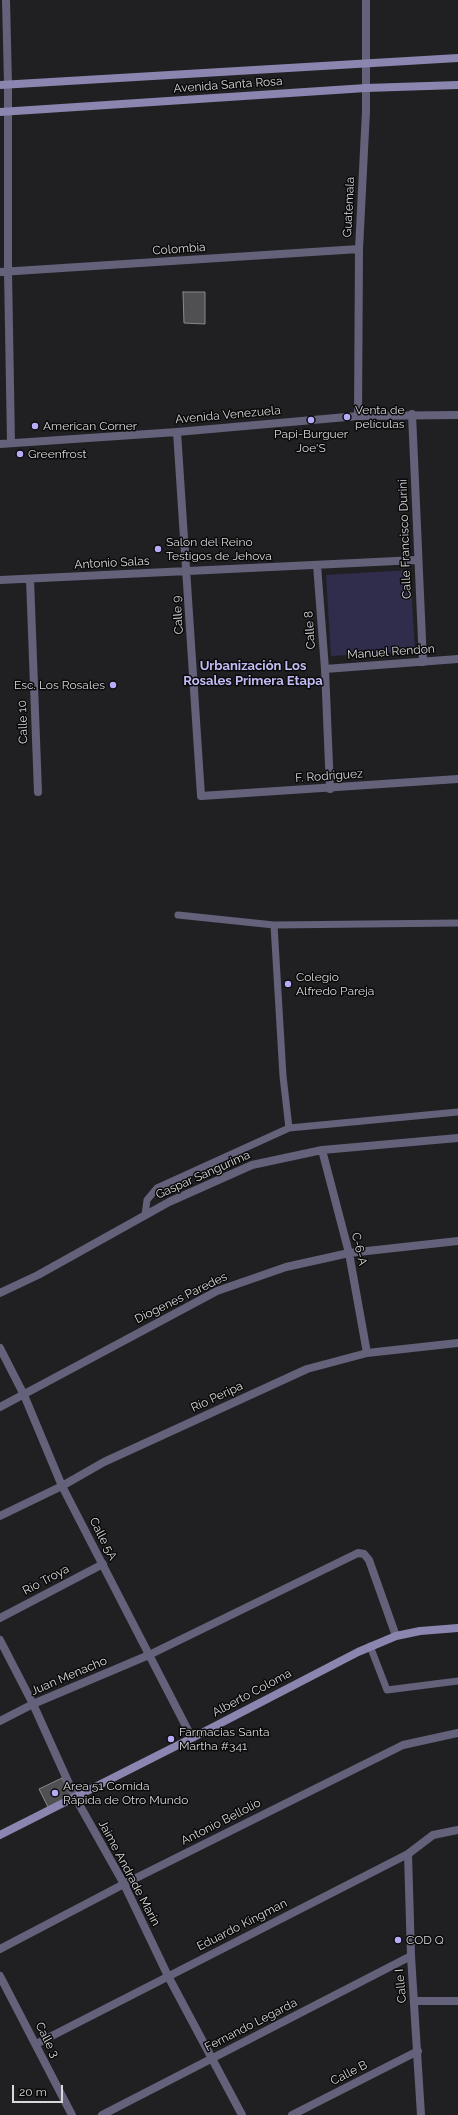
<!DOCTYPE html>
<html>
<head>
<meta charset="utf-8">
<style>
	body { margin:0 }
	#map { position:relative; width:458px; height:2115px; overflow:hidden; background:#202023; font-family:Raleway,sans-serif }
	canvas { display:block }
	.scale { position:absolute; left:12px; top:2085px; width:51px; height:18px; box-sizing:border-box; border:2px solid #d8d8da; border-top:0; padding-left:5px; font-size:12px; line-height:14px; white-space:nowrap; color:#d8d8da; -webkit-text-stroke:3px #0a0a0b; paint-order:stroke }
</style>
</head>
<body>
<div id="map">
<canvas width="458" height="2115"></canvas>
<div class="scale">20 m</div>
</div>
<script>
const g = document.querySelector('canvas').getContext('2d');
g.lineJoin = 'round';
function fill(path, color) { g.fillStyle = color; g.fill(path, 'evenodd'); }
const toPath = rows => new Path2D(rows.map(r => 'M' + r).join(''));
function trace(path, color, width, dash) { g.strokeStyle = color; g.lineWidth = width; g.lineCap = dash ? 'butt' : 'round'; g.setLineDash(dash || []); g.stroke(path); }
function write(font, color, halo, rows, align = 'center') {
  g.font = font + ' Raleway,sans-serif'; g.lineWidth = 3; g.setLineDash([]); g.textBaseline = 'middle'; g.strokeStyle = halo; g.fillStyle = color; for (const [text, x, y, turn = 0] of rows) {
    g.save(); g.translate(x, y); g.rotate((+turn || 0) * Math.PI / 180); g.textAlign = isNaN(turn) ? turn : align; if (halo) g.strokeText(text, 0, 0); g.fillText(text, 0, 0); g.restore();
  }
}
fill(toPath([
	[410,570,415,651,331,656,326,575]
]), '#302c4c');
const building = toPath([
	[183,292,205,292,205,324,184,323,183,292],
	[62,1778,71,1796,48,1807,39,1789,62,1778]
]);
fill(building, '#505053');
trace(building, '#89898d', 1);
trace(toPath([
	[178,915,274,925,458,923],
	[274,925,283,1076,289,1128,458,1112],
	[145,1215,147,1200,157,1188,289,1128],
	[370,1646,387,1690,458,1681]
]), '#64617b', 7);
trace(toPath([
	[6,0,8,84,8,271,11,443],
	[0,272,359,249],
	[412,414,423,662],
	[358,416,359,249,366,111,366,0],
	[177,432,201,796,458,779],
	[0,444,177,432,358,416,458,415],
	[317,565,325,669,330,789],
	[30,579,38,792],
	[0,580,417,560],
	[325,669,458,659],
	[322,1150,349,1253,367,1353],
	[0,1293,38,1275,169,1202,252,1165,322,1150,458,1138],
	[0,1348,24,1395,62,1486,192,1738],
	[0,1407,217,1291,286,1267,349,1253,458,1241],
	[0,1516,62,1486,104,1462,307,1369,367,1353,458,1343],
	[0,1618,103,1564],
	[0,1640,33,1704,75,1797,124,1884,168,1976,242,2115],
	[0,1721,33,1704,149,1655,358,1553,364,1554,369,1560,396,1636],
	[408,1854,411,1956,421,2115],
	[0,1949,124,1884,403,1745,458,1733],
	[0,1976,72,2115],
	[415,2001,458,2001],
	[36,2044,408,1854,433,1835,458,1830],
	[102,2115,411,1956],
	[292,2115,418,2051]
]), '#64617b', 8);
trace(toPath([
	[0,85,458,58],
	[0,112,366,88,458,85],
	[0,1835,192,1738,358,1652,396,1636,420,1631,458,1628]
]), '#8a86b0', 8);
for (const [x, y, r, color] of [
	[347,417,4,"#b5acf8"],
	[311,420,4,"#b5acf8"],
	[35,426,4,"#b5acf8"],
	[20,454,4,"#b5acf8"],
	[158,549,4,"#b5acf8"],
	[113,685,4,"#b5acf8"],
	[288,984,4,"#b5acf8"],
	[171,1739,4,"#b5acf8"],
	[55,1793,4,"#b5acf8"],
	[398,1940,4,"#b5acf8"]
]) { const dot = new Path2D(); dot.arc(x, y, r, 0, 2 * Math.PI); g.fillStyle = color; g.fill(dot); trace(dot, '#0a0a0b', 1.5); }
write('12px', '#d8d8da', '#0a0a0b', [
	["Avenida Santa Rosa",228,85,-4],
	["Guatemala",349,207,-87],
	["Colombia",179,249,-4],
	["Avenida Venezuela",228,415,-5],
	["Calle Francisco Durini",405,539,-92],
	["Antonio Salas",112,563,-3],
	["Calle 9",178,615,-94],
	["Calle 8",310,630,-94],
	["Manuel Rendon",391,652,-4],
	["Calle 10",23,722,-92],
	["F. Rodriguez",329,776,-4],
	["Gaspar Sangurima",203,1175,-24],
	["C-6-A",359,1249,77],
	["Diogenes Paredes",181,1298,-26],
	["Río Peripa",217,1397,-25],
	["Calle 5A",103,1539,63],
	["Río Troya",46,1580,-28],
	["Juan Menacho",69,1676,-23],
	["Alberto Coloma",252,1693,-28],
	["Antonio Bellolio",221,1822,-27],
	["Jaime Andrade Marin",129,1873,62],
	["Eduardo Kingman",242,1925,-27],
	["Calle I",401,1986,-95],
	["Fernando Legarda",251,2025,-27],
	["Calle 3",47,2040,63],
	["Calle B",349,2073,-27]
]);
write('12px', '#d8d8da', '#0a0a0b', [
	["Venta de",355,410],
	["películas",355,424],
	["American Corner",43,426],
	["Papi-Burguer",311,434,"center"],
	["Joe'S",311,448,"center"],
	["Greenfrost",28,454],
	["Salon del Reino",166,542],
	["Testigos de Jehova",166,556],
	["Esc. Los Rosales",105,685,"right"],
	["Colegio",296,977],
	["Alfredo Pareja",296,991],
	["Farmacias Santa",179,1732],
	["Martha #341",179,1746],
	["Area 51 Comida",63,1786],
	["Rápida de Otro Mundo",63,1800],
	["COD Q",406,1940]
], 'left');
write('bold 13px', '#c2bcf5', '#0a0a0b', [
	["Urbanización Los",253,666],
	["Rosales Primera Etapa",253,681]
]);
</script>
</body>
</html>
